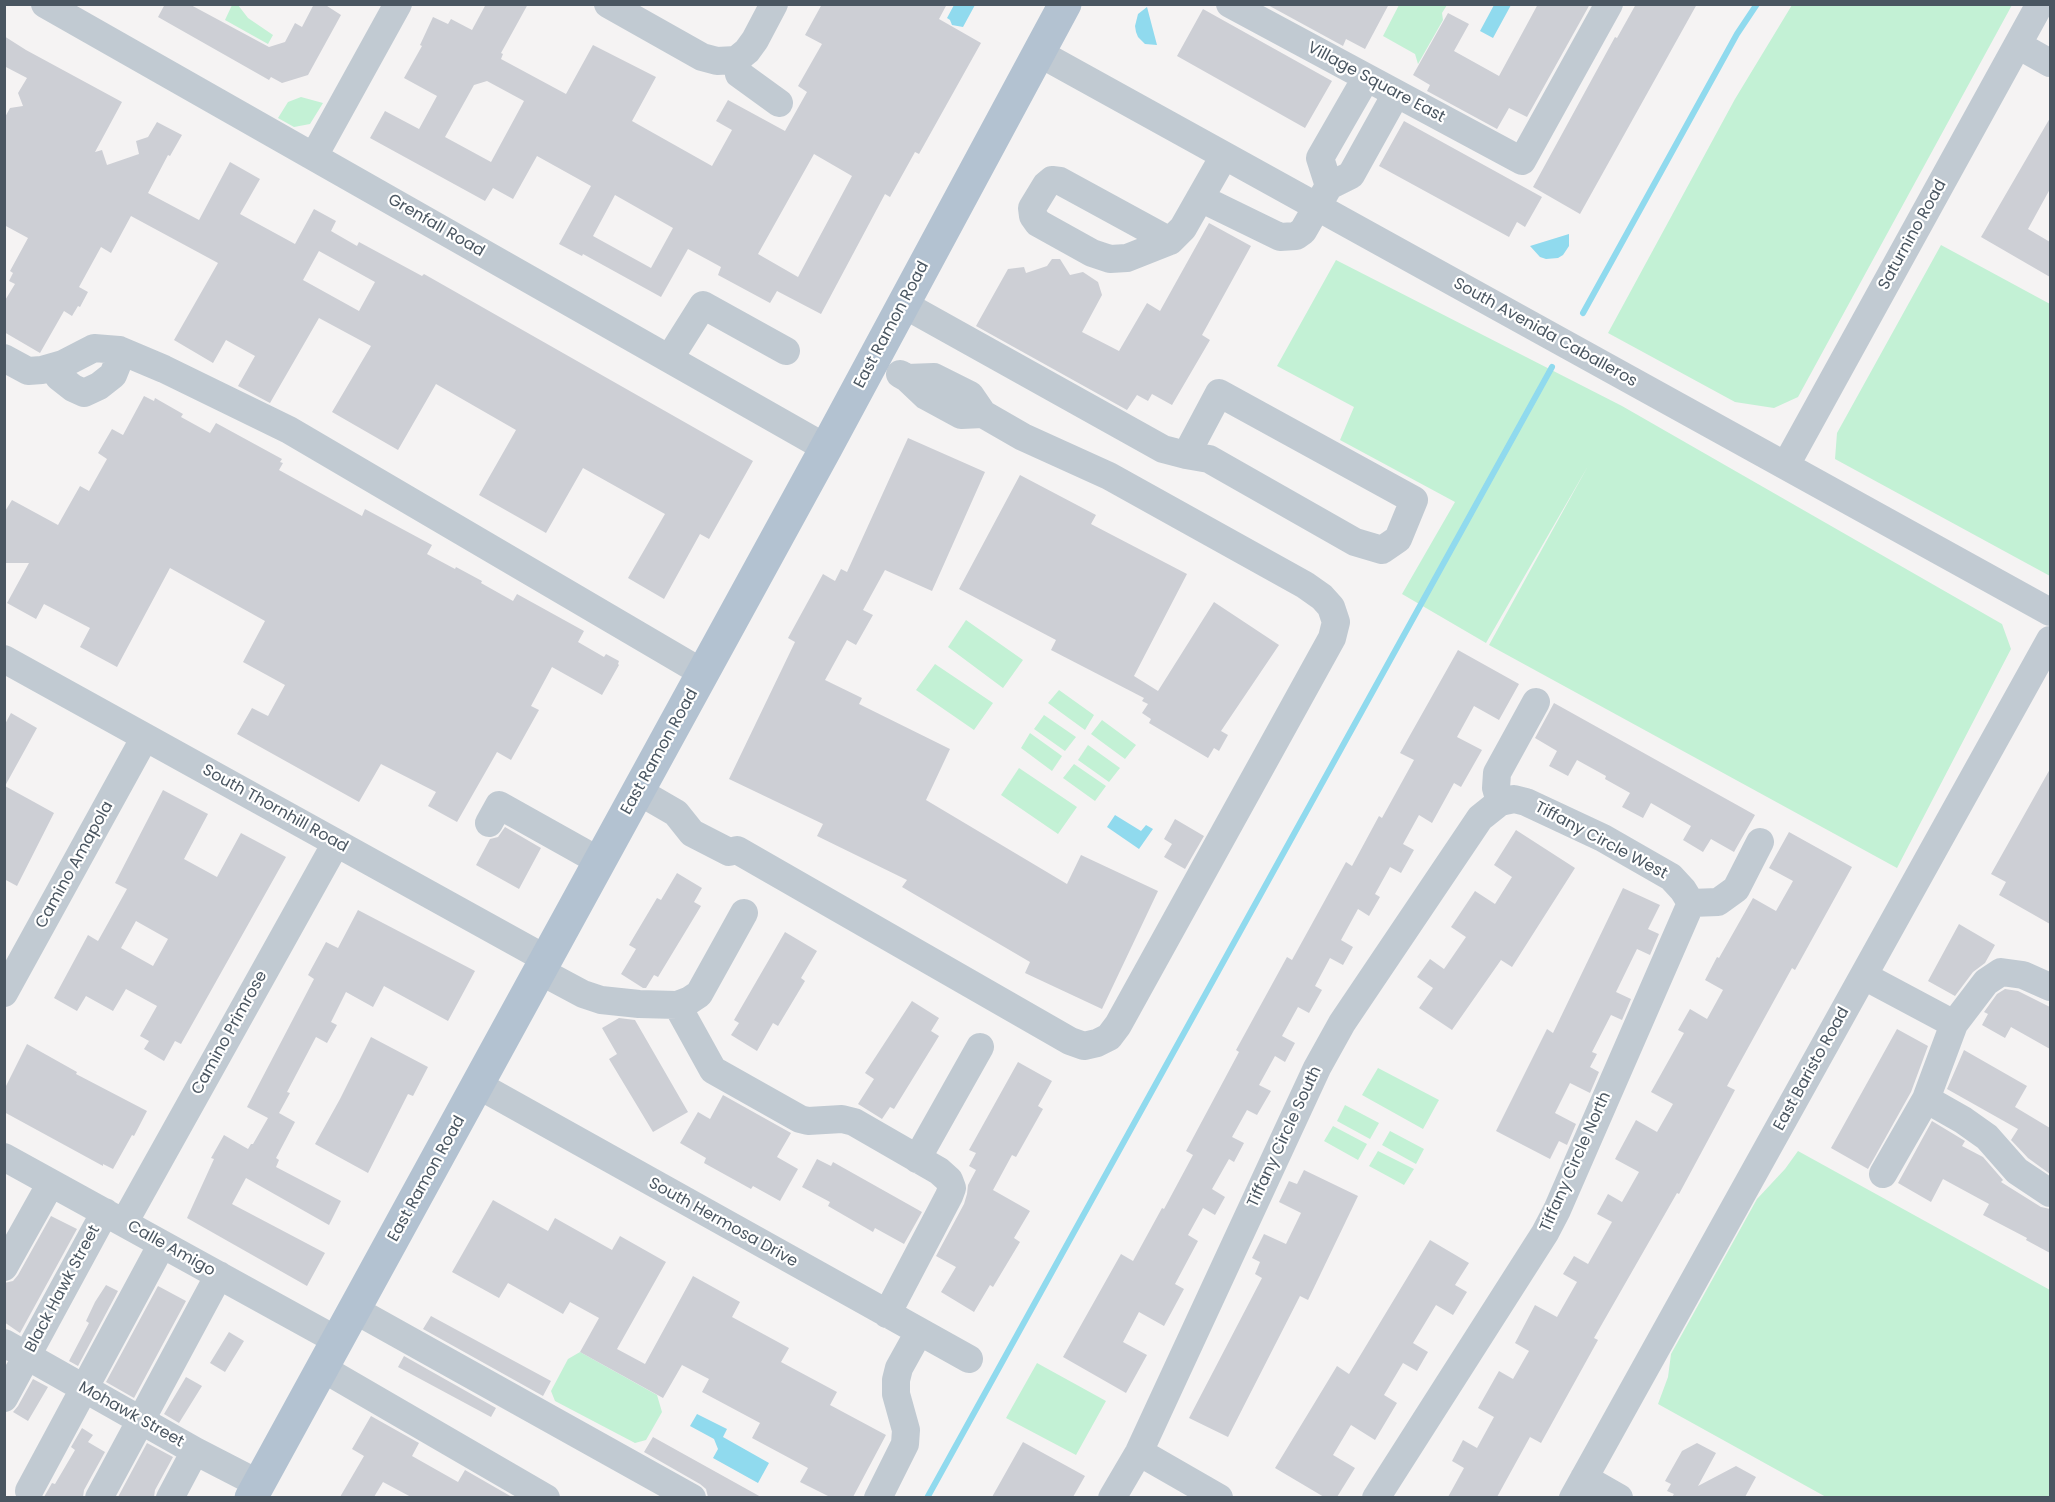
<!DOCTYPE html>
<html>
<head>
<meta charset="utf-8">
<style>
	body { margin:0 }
	#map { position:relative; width:2055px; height:1502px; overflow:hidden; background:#f5f3f3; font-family:Poppins,sans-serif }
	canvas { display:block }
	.frame { position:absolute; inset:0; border:6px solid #4a5661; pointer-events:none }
</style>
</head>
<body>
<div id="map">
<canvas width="2055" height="1502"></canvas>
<div class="frame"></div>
</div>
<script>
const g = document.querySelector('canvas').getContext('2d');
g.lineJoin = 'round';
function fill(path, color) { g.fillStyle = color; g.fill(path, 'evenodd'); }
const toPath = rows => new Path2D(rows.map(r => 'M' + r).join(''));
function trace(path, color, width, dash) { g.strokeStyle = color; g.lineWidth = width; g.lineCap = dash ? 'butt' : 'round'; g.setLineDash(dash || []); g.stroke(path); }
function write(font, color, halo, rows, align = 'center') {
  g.font = font + ' Poppins,sans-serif'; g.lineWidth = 4.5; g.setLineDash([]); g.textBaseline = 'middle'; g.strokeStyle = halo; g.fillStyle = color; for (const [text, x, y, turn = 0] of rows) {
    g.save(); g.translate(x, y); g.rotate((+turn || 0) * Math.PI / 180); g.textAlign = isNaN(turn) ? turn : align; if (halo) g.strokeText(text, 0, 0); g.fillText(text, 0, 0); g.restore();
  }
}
fill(toPath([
	[232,5,238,5,248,18,273,35,268,44,225,20],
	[1399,5,1447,5,1442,13,1443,20,1418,64,1415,54,1383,36],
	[1792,5,2012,5,1798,397,1774,408,1735,402,1608,333,1735,99],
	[301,97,323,103,310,124,294,127,278,118,288,102],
	[1941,245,2050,304,2050,576,1835,459,1837,433],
	[1336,260,1622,406,2002,624,2011,649,1897,868,1489,645,1588,466,1486,643,1402,594,1455,502,1340,440,1354,407,1277,366],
	[966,620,1023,660,1003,688,948,647],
	[935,664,993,703,974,730,916,690],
	[1059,690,1094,715,1085,730,1048,703],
	[1044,715,1076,737,1065,751,1034,729],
	[1102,720,1136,745,1125,759,1091,734],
	[1030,733,1062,756,1052,771,1021,748],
	[1088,745,1120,768,1109,782,1078,760],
	[1074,764,1106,786,1095,801,1063,778],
	[1019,768,1077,807,1058,834,1001,795],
	[1378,1068,1439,1100,1423,1129,1362,1095],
	[1345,1105,1379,1123,1370,1139,1337,1121],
	[1333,1126,1367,1144,1358,1160,1324,1141],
	[1390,1131,1424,1149,1416,1164,1382,1145],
	[1378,1151,1414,1169,1404,1185,1369,1166],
	[1798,1151,2050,1290,2050,1497,1826,1497,1658,1404,1668,1377,1671,1354,1757,1199,1785,1169],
	[580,1352,657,1395,662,1412,646,1440,635,1443,555,1401,551,1391,568,1359],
	[1037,1363,1106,1401,1076,1455,1006,1418]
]), '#c3f1d5');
fill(toPath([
	[954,5,975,5,963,27,952,25,950,20,947,18],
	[1494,5,1511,5,1493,38,1480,31],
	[1147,7,1157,45,1145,44,1138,37,1136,32,1135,26,1138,14],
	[1569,234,1569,246,1563,255,1558,258,1546,259,1540,257,1530,246],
	[1115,815,1141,831,1146,825,1153,829,1139,849,1107,827],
	[697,1414,727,1429,723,1437,769,1463,758,1483,713,1458,718,1449,714,1439,690,1426]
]), '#90daee');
trace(toPath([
	[1583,313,1737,34,1757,4],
	[927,1498,1552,367]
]), '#90daee', 6);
fill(toPath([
	[165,4,189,4,269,47,285,42,295,23,302,27,314,4,324,4,341,15,308,75,282,83,271,77,269,80,158,17],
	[486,4,528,4,501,53,503,54,501,59,566,94,593,45,656,77,632,121,712,166,732,130,716,121,728,100,785,131,807,92,798,86,822,44,805,35,822,4,947,4,939,19,981,43,919,154,915,152,890,197,885,194,821,314,777,291,770,303,718,275,721,267,688,249,661,297,583,254,582,256,559,244,591,186,537,156,513,199,493,188,485,201,370,138,385,111,419,129,437,96,404,78,422,46,420,45,433,17,448,24,451,19,472,30],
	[487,81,524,101,491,162,445,137,474,85],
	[814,154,852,176,798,277,758,254],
	[615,195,673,228,651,268,593,236],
	[1266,4,1389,4,1365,49,1346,39,1343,46],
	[1538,4,1590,4,1527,117,1509,108,1497,129,1427,91,1430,85,1413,75,1448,13,1469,24,1454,51,1499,76],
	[1636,4,1697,4,1580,214,1533,187,1615,37,1617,38],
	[1203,9,1332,81,1305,128,1177,56],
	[4,36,26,50,122,102,95,152,102,150,107,165,139,154,136,141,148,137,157,122,182,135,170,156,168,155,148,193,199,220,230,162,260,179,240,214,295,244,314,209,336,221,331,231,357,246,359,242,422,276,424,274,753,461,709,539,700,534,664,599,628,578,665,514,583,468,546,533,479,495,516,430,436,384,398,450,332,412,371,346,319,318,270,403,238,386,255,356,226,340,213,363,174,340,218,263,131,216,111,253,101,247,79,287,88,292,80,307,78,306,72,316,64,311,40,353,4,332,4,302,15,284,9,281,13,273,10,271,28,238,4,225,4,119,10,108,23,106,18,93,27,78,4,66],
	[319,251,375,282,359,311,303,280],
	[2050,118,2050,189,2028,229,2050,242,2050,277,1981,237],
	[1404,121,1542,197,1525,227,1517,222,1509,237,1379,166],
	[1209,223,1251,246,1202,335,1210,340,1172,405,1152,394,1148,401,1137,395,1127,410,976,326,1008,269,1024,267,1026,273,1047,266,1052,259,1060,259,1070,275,1083,272,1098,282,1102,295,1082,332,1119,351,1147,303,1160,311],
	[144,396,154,401,155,398,183,414,181,417,210,433,216,423,282,459,280,462,283,463,279,470,362,516,365,509,432,545,427,554,455,569,456,567,482,581,481,583,513,601,517,594,584,631,578,642,604,657,606,654,619,661,618,664,619,665,602,695,552,667,531,706,539,710,511,760,497,752,457,822,428,806,436,792,381,764,359,802,237,734,252,708,268,716,285,685,243,662,265,621,170,568,117,667,80,647,90,628,44,604,36,619,7,603,29,563,4,563,4,513,12,500,58,525,80,486,89,491,107,459,98,453,112,429,123,435],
	[908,438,985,472,932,591,885,570,863,610,873,615,856,645,847,640,825,680,862,698,859,704,950,749,926,800,1067,884,1081,855,1158,891,1102,1009,1025,973,1030,962,902,887,907,880,817,836,823,824,729,779,795,642,788,638,823,574,835,581,841,569,847,572],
	[1020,475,1096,515,1091,524,1187,574,1134,676,1158,691,1214,602,1279,645,1221,731,1228,735,1219,751,1214,748,1208,758,1149,723,1151,719,1142,713,1148,704,1142,701,1144,698,1051,650,1056,640,959,589],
	[1458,650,1519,684,1499,720,1474,706,1457,737,1482,750,1461,787,1454,783,1432,823,1419,815,1403,844,1414,850,1401,873,1390,867,1375,894,1380,897,1369,916,1358,909,1341,940,1353,947,1343,965,1330,958,1315,986,1322,990,1309,1013,1298,1007,1282,1036,1295,1043,1285,1062,1275,1056,1259,1085,1271,1091,1257,1115,1247,1110,1232,1137,1244,1143,1234,1162,1229,1159,1212,1189,1225,1197,1215,1215,1203,1208,1188,1235,1198,1241,1175,1284,1184,1289,1164,1326,1139,1312,1123,1342,1147,1355,1126,1393,1063,1357,1121,1254,1133,1261,1162,1208,1164,1209,1193,1155,1186,1151,1239,1052,1236,1050,1287,957,1292,960,1346,862,1352,866,1379,816,1382,818,1414,760,1400,753],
	[1554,703,1755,815,1734,852,1711,839,1703,852,1683,840,1691,826,1651,803,1643,818,1622,807,1630,793,1605,779,1606,776,1577,760,1568,776,1549,766,1557,751,1535,738],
	[11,713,37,728,5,786,54,813,17,886,4,879,4,726],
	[2050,769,2050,924,1999,895,2006,882,1991,874],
	[163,790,208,814,184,859,217,877,241,833,286,857,181,1044,175,1041,164,1061,144,1049,149,1041,140,1036,157,1006,126,989,113,1011,86,996,77,1011,54,998,88,935,98,941,127,889,115,883],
	[136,921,168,939,153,966,121,948],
	[1175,819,1204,836,1185,869,1164,857,1172,844,1164,839],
	[505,827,541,848,519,889,476,865,490,839,498,837],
	[1516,830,1575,868,1512,967,1501,960,1452,1030,1419,1008,1433,988,1417,977,1430,959,1444,969,1466,937,1451,927,1475,891,1495,904,1512,877,1494,865],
	[1789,832,1852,867,1795,970,1792,968,1727,1086,1735,1090,1679,1194,1677,1193,1594,1338,1598,1340,1541,1443,1530,1437,1497,1497,1448,1497,1464,1468,1452,1461,1463,1440,1477,1448,1494,1417,1478,1408,1499,1371,1513,1379,1529,1351,1515,1343,1535,1305,1557,1317,1577,1282,1563,1274,1574,1256,1588,1264,1612,1222,1597,1214,1608,1194,1622,1202,1639,1172,1615,1159,1636,1120,1657,1132,1673,1104,1651,1092,1684,1033,1678,1030,1690,1009,1707,1019,1723,990,1705,980,1717,957,1719,958,1753,898,1776,911,1793,881,1769,868],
	[677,873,702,888,694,902,701,906,658,977,654,975,646,988,643,988,621,974,636,949,629,945,657,898,661,900],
	[1623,888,1660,905,1648,929,1659,934,1650,955,1637,949,1616,992,1631,999,1622,1020,1611,1015,1592,1052,1597,1054,1590,1067,1599,1072,1590,1093,1570,1083,1555,1113,1576,1124,1567,1145,1559,1141,1550,1159,1496,1131,1547,1029,1553,1033],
	[358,910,475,971,448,1021,384,986,373,1007,346,992,331,1022,337,1025,327,1043,316,1037,287,1092,290,1093,279,1113,295,1122,276,1158,279,1160,276,1167,341,1201,329,1225,246,1178,232,1204,325,1253,307,1286,187,1218,214,1159,211,1158,224,1135,248,1149,251,1144,253,1144,268,1118,247,1107,314,979,308,975,326,942,338,948],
	[1959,924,1995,945,1985,963,1973,972,1955,996,1928,981],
	[785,932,817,951,801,978,805,981,778,1026,773,1023,757,1051,731,1035,739,1023,734,1020],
	[2005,989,2018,991,2050,1007,2050,1049,2011,1027,2005,1038,1982,1025,1988,1014,1984,1012,1997,994],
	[912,1001,939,1018,931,1031,939,1036,894,1109,890,1107,882,1119,858,1104,874,1079,865,1073],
	[619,1018,635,1020,688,1112,653,1132,609,1059,617,1054,602,1028],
	[1897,1029,1928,1046,1911,1092,1868,1169,1831,1148],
	[371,1037,428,1067,413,1096,408,1094,368,1173,315,1144,340,1099],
	[27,1044,77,1072,76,1074,147,1111,134,1136,132,1135,113,1169,103,1164,103,1166,4,1112,4,1090],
	[1964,1050,2027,1086,2015,1107,2050,1128,2050,1174,2028,1158,2011,1140,2018,1129,1947,1089],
	[1018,1062,1052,1081,1038,1106,1043,1109,1016,1157,1012,1155,993,1190,1030,1211,1014,1238,1020,1242,993,1287,990,1285,974,1312,941,1292,956,1267,936,1256,964,1204,967,1194,968,1185,976,1170,969,1166,976,1153,969,1150],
	[723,1095,791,1133,777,1157,798,1169,780,1201,753,1186,751,1189,704,1163,706,1158,680,1143,698,1112,710,1119],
	[1932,1121,1965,1141,1962,1146,1983,1157,2003,1180,2001,1182,2041,1207,2050,1209,2050,1253,2026,1240,2027,1238,1983,1215,1989,1204,1943,1179,1931,1202,1898,1183],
	[817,1159,831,1166,833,1162,922,1212,904,1244,875,1228,873,1232,828,1206,830,1202,802,1187],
	[1304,1170,1358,1196,1308,1300,1300,1296,1228,1437,1189,1418,1262,1278,1255,1274,1260,1262,1252,1258,1264,1234,1286,1244,1301,1213,1279,1202,1289,1181,1297,1184],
	[493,1200,548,1231,555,1218,612,1250,620,1236,666,1262,617,1349,645,1364,693,1276,740,1302,732,1317,789,1348,781,1362,837,1392,830,1405,886,1435,853,1497,830,1497,800,1482,808,1468,752,1438,760,1423,702,1392,709,1379,682,1365,663,1398,580,1352,599,1318,570,1302,563,1314,508,1283,499,1298,452,1272],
	[51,1216,77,1229,20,1333,4,1322,4,1283,13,1281,18,1275],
	[1430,1240,1469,1263,1455,1285,1467,1292,1453,1315,1436,1305,1413,1343,1428,1352,1417,1371,1403,1363,1384,1395,1397,1403,1375,1440,1351,1425,1333,1455,1355,1468,1337,1497,1324,1497,1275,1468,1337,1366,1349,1374],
	[106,1285,118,1291,78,1366,69,1361,89,1323,86,1321,95,1302],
	[158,1286,186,1301,134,1398,106,1382],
	[431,1316,551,1381,543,1396,423,1329],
	[229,1332,244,1341,225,1372,210,1363],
	[404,1356,496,1408,491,1417,398,1367],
	[186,1377,202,1386,179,1423,164,1414],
	[33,1379,48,1387,28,1421,13,1412,18,1406],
	[371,1416,419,1443,412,1456,458,1482,465,1470,512,1497,411,1497,383,1482,374,1497,340,1497,364,1456,352,1449],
	[82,1428,93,1435,88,1442,105,1452,84,1490,83,1497,44,1497,52,1483,55,1484,75,1450,71,1447],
	[653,1437,761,1497,708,1497,706,1489,700,1484,644,1452],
	[1023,1442,1085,1476,1073,1497,992,1497],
	[147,1443,173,1457,155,1490,154,1497,118,1497],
	[1697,1443,1716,1453,1698,1486,1736,1466,1756,1477,1745,1497,1672,1497,1674,1494,1667,1491,1671,1484,1665,1481,1682,1451]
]), '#cdcfd5');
trace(toPath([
	[45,4,826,448],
	[608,4,702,57,717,61,736,60,747,51,755,40,774,4],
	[1230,4,1522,161,1609,4],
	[2018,45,2050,63],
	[1039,53,2050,612],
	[736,60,739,74,779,103],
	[314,156,398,4],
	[1329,186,1320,158,1366,78],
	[1200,198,1280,237,1296,236,1303,231,1329,186,1351,175,1396,94],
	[1170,241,1060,181,1052,180,1046,185,1032,208,1033,216,1038,223,1092,253,1110,259,1127,258,1170,241,1183,228,1224,156],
	[903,304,1163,449,1186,455,1209,459,1355,542,1382,550,1398,539,1414,500,1219,393,1186,455],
	[4,358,28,371,42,370,63,364,94,348,119,350,164,369,289,430,703,673],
	[669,359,703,305,786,351],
	[53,367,59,377,73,388,84,393,99,386,113,375,117,365,119,350],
	[900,374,907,378,926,396,961,415,983,414],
	[1786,465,2040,4],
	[4,659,546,959],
	[638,791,676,813,692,833,729,852,737,850,1070,1041,1084,1046,1097,1043,1109,1037,1118,1025,1332,638,1336,622,1331,607,1322,597,1305,585,1109,476,1023,437,983,414,970,395,934,377,907,378],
	[1500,802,1496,788,1497,773,1536,702],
	[489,823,499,805,599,861],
	[1691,903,1718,902,1736,889,1760,842],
	[540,971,583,994,601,1000,639,1004,677,1005,690,1000,699,994,744,913],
	[1864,976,1954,1024],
	[4,993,145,737],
	[677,1005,713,1070,800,1119,808,1121,842,1119,854,1122,939,1171,949,1180,952,1188,949,1196,887,1314],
	[478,1085,969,1359],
	[1926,1099,1963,1120,1987,1137,2017,1171,2050,1193],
	[4,1157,338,1341],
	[917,1159,980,1047],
	[1883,1174,1926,1099,1954,1024,1986,982,2001,972,2023,975,2050,987],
	[124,1223,336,843],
	[4,1267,51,1183],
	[355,1310,692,1498],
	[4,1343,195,1451,259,1484],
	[322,1368,546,1498],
	[4,1398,105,1212],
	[1139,1452,1219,1498],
	[1584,1478,1619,1498],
	[29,1491,162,1244],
	[99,1498,219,1275],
	[170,1498,195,1451],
	[878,1498,905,1444,906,1430,896,1394,896,1380,899,1368,919,1332],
	[1112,1498,1139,1452,1317,1068,1342,1023,1480,818,1500,802,1514,799,1526,802,1603,838,1671,877,1683,890,1691,903],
	[1376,1498,1545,1233,1557,1210,1691,903],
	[1573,1498,2050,640]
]), '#c1cad2', 28);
trace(toPath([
	[251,1498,826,448,1065,4]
]), '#b3c2d1', 33);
write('16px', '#4a5661', '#fff', [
	["Village Square East",1376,83,28],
	["Grenfall Road",436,226,30],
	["Saturnino Road",1913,235,-61],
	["East Ramon Road",892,325,-62],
	["South Avenida Caballeros",1545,333,29],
	["East Ramon Road",660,752,-61],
	["South Thornhill Road",275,809,29],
	["Tiffany Circle West",1601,841,28],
	["Camino Amapola",75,865,-61],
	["Camino Primrose",230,1033,-61],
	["East Baristo Road",1812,1069,-61],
	["Tiffany Circle South",1285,1137,-65],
	["Tiffany Circle North",1576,1162,-66],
	["East Ramon Road",427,1179,-61],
	["South Hermosa Drive",723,1223,29],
	["Calle Amigo",171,1249,29],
	["Black Hawk Street",63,1289,-62],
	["Mohawk Street",131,1415,29]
]);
</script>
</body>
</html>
